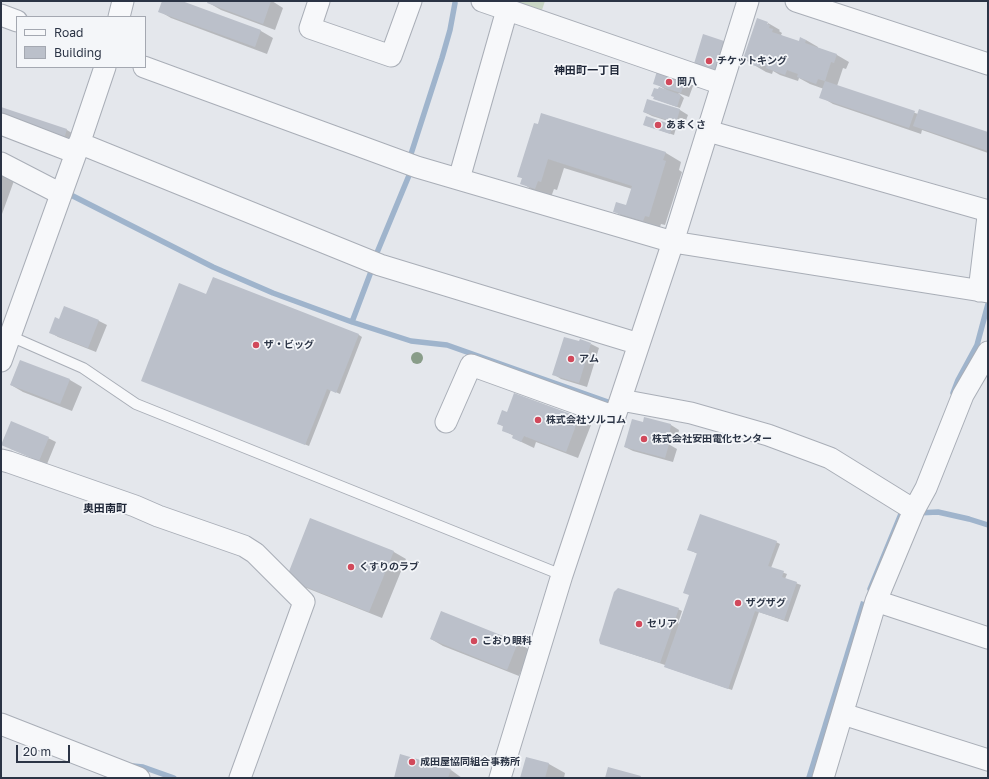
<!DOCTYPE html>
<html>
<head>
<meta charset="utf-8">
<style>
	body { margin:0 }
	#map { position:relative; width:989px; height:779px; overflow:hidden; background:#e4e7ec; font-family:"Golos Text",sans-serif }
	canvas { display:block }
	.frame { position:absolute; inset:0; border:2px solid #2b3445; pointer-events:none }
	.legend { position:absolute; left:16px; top:16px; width:130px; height:52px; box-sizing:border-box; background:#f4f6f9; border:1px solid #a4a8b1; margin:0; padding:5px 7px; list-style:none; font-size:12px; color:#2b3445 }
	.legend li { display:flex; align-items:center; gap:8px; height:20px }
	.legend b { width:20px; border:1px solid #a4a8b1 }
	.scale { position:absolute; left:16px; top:745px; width:54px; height:18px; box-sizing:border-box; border:2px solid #2b3445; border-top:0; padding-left:5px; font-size:12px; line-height:14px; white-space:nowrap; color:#2b3445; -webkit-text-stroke:3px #f4f6f9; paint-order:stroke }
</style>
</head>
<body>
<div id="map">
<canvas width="989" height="779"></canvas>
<div class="frame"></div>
<ul class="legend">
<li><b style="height:5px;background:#f7f8fa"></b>Road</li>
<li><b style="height:11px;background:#bbc0ca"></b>Building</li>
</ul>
<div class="scale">20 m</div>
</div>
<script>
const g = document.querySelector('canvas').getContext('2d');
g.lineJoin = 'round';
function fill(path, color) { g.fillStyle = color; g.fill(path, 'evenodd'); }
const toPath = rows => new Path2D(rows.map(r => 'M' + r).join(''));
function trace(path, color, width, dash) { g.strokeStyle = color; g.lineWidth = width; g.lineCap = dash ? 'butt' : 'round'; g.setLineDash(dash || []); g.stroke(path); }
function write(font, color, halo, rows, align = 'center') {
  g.font = font + ' "Golos Text","Noto Sans JP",sans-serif'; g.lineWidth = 3.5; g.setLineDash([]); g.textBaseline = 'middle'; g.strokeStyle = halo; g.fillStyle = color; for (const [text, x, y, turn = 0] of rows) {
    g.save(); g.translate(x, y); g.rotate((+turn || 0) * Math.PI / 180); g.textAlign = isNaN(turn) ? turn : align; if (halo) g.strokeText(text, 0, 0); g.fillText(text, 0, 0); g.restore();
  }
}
fill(toPath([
	[521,1,545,1,541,13,519,6]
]), '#c9d6c5');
fill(toPath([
	[861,601,871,604,815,778,806,778]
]), '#9fb4cc');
fill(toPath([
	[163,1,179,1,261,31,273,38,267,54,171,18,159,11],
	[209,1,272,1,283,8,275,30,221,10,209,3],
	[768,23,780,30,779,31,782,33,781,35,784,37,800,42,801,39,806,40,818,47,818,48,837,55,849,62,846,69,843,68,837,86,918,114,988,133,988,153,922,130,921,134,833,104,821,97,824,89,810,84,799,78,798,81,780,75,773,71,772,74,766,72,754,65,744,59],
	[685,82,693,86,689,97,678,93,684,98,680,108,655,99,666,90,655,83],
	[648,100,680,110,688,115,684,126,652,116,644,112],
	[1,108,67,130,75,135,71,145],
	[542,114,666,153,681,162,679,170,682,172,665,225,661,224,659,230,630,221,614,211,627,206,632,189,564,168,557,190,554,189,551,197,537,193,522,183,523,179,519,176],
	[644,125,673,126,676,128,674,135],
	[1,171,15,178,2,214,1,214],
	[207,296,359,335,362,337,340,394,331,390,309,446,146,382],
	[60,320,99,321,107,325,96,352,58,337,50,332],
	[591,344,599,348,587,387,561,379,553,374],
	[21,361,70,380,82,387,72,411,23,392,11,385],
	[508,413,578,418,591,425,578,458,536,442,534,448,513,438,514,436,503,430,504,427,498,423],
	[645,418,671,425,679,430,677,439,672,438,670,445,677,449,673,462,633,451,625,447,644,423],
	[48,438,56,442,47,464,11,449],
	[311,519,394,552,406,559,382,618,299,585],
	[776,542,780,544,771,568,787,574,785,579,801,585,788,622,759,612,732,690,668,668,665,665,605,645,678,609,682,611,678,623,679,624,690,595,698,554,689,550],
	[442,613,518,643,530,650,519,676,443,646,431,639],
	[527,758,549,764,565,773,564,778,521,778],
	[451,770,462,778,395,778]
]), '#0003');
trace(toPath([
	[411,154,442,58,450,30,455,3],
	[67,193,213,267,273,293,352,322,411,341,447,345,608,402],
	[376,255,410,173],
	[352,322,372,269],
	[953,393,958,380,977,345,988,304],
	[917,513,938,512,969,519,988,525],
	[870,589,903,509],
	[133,766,143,767,174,778]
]), '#9fb4cc', 5.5);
fill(toPath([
	[162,1,182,1,261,30,255,47,158,12],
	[208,1,271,1,263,24,207,3],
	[757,18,768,22,767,24,770,25,769,28,773,29,772,32,799,41,800,37,806,40,805,43,837,54,834,63,831,62,825,81,818,79,816,84,797,77,798,74,787,70,785,75,766,68,767,66,761,64,760,67,752,65,753,62,743,59],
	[703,34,727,42,717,74,693,67],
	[657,71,685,81,681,93,653,84],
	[825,81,915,111,909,128,819,98],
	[659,87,681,95,677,107,653,99,654,97,651,96,654,88,658,89],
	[647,99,680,109,676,123,643,112],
	[1,107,67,129,63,142,1,118],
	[919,109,988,132,988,151,913,126],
	[541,113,666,152,663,160,666,161,649,217,645,216,643,221,613,212,616,202,626,205,632,186,548,159,541,182,538,181,535,189,520,184,522,178,517,177,534,123,538,124],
	[646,116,673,125,670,134,643,125],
	[213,277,359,334,336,393,327,389,305,445,141,381,179,283,206,294],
	[64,306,99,320,88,348,49,333,55,317,59,319],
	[564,337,579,341,580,339,591,343,579,383,552,375],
	[20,360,70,379,60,404,10,385],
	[514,393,579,417,566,452,524,436,521,442,512,438,513,435,502,431,503,426,497,424,502,410,507,412],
	[644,417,671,424,669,436,664,434,662,442,669,444,665,458,624,447,632,419,643,422],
	[11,421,49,437,39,461,1,445],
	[700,514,777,541,768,566,784,571,782,577,797,582,784,620,755,611,728,689,664,667,689,595,683,593,697,553,687,550],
	[310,518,394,551,369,612,286,579],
	[618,588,679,608,660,663,600,644,599,640,614,592],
	[441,611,518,642,507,670,430,639],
	[400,754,451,769,448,778,394,778],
	[526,757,549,763,545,778,520,778],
	[608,767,641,776,640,778,605,778]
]), '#bbc0ca');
const lane = toPath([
	[10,336,83,368,136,404,562,575]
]);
const street = toPath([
	[319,1,310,28,391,56,411,1],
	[482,1,722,84],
	[796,1,988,64],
	[1,15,17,21],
	[119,17,123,1],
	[144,67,417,167,673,242,988,292],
	[1,124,76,153],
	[708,131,988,211],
	[79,143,380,265,639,344],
	[1,163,61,194],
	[459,179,507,10],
	[979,291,988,216],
	[1,361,76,153,105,67],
	[621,400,691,413,768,435,830,458,914,510],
	[446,422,471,365,615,417],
	[1,460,9,462,135,506,158,516,244,546,255,553,304,602,240,778],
	[876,601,988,638],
	[843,714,988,760],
	[1,724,139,778],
	[500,778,562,575,673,242,748,1],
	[823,778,876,601,914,510,926,488,963,395,988,352]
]);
trace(lane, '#a9aeb7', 12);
trace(street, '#a9aeb7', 23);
trace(lane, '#f7f8fa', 10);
trace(street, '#f7f8fa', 21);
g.fillStyle = '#899d89';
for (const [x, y] of [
	[417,358]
]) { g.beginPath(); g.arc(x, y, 6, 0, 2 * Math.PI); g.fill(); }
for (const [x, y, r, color] of [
	[709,61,4,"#d1495b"],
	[669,82,4,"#d1495b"],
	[658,125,4,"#d1495b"],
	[256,345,4,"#d1495b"],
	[571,359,4,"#d1495b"],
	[538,420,4,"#d1495b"],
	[644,439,4,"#d1495b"],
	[351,567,4,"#d1495b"],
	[738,603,4,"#d1495b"],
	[639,624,4,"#d1495b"],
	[474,641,4,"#d1495b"],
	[412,762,4,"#d1495b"]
]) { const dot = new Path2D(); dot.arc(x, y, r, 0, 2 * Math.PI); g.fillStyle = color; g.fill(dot); trace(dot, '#f4f6f9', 1.5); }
write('bold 10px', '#2b3445', '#f4f6f9', [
	["チケットキング",717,61],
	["岡八",677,82],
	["あまくさ",666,125],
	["ザ・ビッグ",264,345],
	["アム",579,359],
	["株式会社ソルコム",546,420],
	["株式会社安田電化センター",652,439],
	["くすりのラブ",359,567],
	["ザグザグ",746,603],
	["セリア",647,624],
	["こおり眼科",482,641],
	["成田屋協同組合事務所",420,762]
], 'left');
write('bold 11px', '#1d2536', '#f4f6f9', [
	["神田町一丁目",587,71],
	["奥田南町",105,509]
]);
</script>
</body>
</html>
